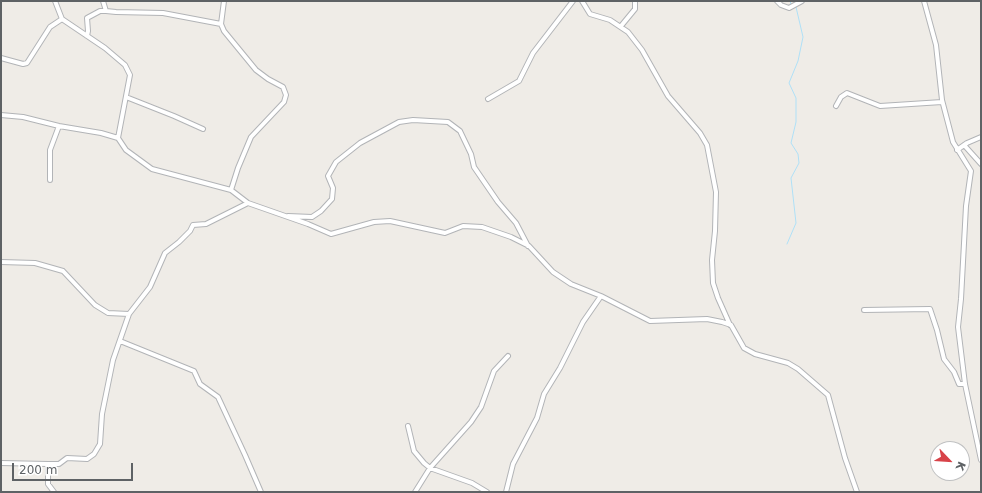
<!DOCTYPE html>
<html>
<head>
<meta charset="utf-8">
<style>
	body { margin:0 }
	#map { position:relative; width:982px; height:493px; overflow:hidden; background:#efece7; font-family:"DejaVu Sans",sans-serif }
	canvas { display:block }
	.frame { position:absolute; inset:0; border:2px solid #5e6265; pointer-events:none }
	.north { position:absolute; left:930px; top:441px; width:40px; height:40px; box-sizing:border-box; background:#fff; border:1px solid #bfc0c1; border-radius:50%; rotate:115deg; font-size:11px; font-weight:700; line-height:16px; text-align:center; color:#5e6265 }
	.north::after { content:''; display:block; margin:auto; width:14px; height:18px; background:#d84349; clip-path:polygon(50% 0,100% 100%,50% 72%,0 100%) }
	.scale { position:absolute; left:12px; top:463px; width:121px; height:18px; box-sizing:border-box; border:2px solid #5e6265; border-top:0; padding-left:5px; font-size:12px; line-height:14px; white-space:nowrap; color:#5e6265; -webkit-text-stroke:3px #fff; paint-order:stroke }
</style>
</head>
<body>
<div id="map">
<canvas width="982" height="493"></canvas>
<div class="frame"></div>
<div class="north">K</div>
<div class="scale">200 m</div>
</div>
<script>
const g = document.querySelector('canvas').getContext('2d');
g.lineJoin = 'round';
const toPath = rows => new Path2D(rows.map(r => 'M' + r).join(''));
function trace(path, color, width, dash) { g.strokeStyle = color; g.lineWidth = width; g.lineCap = dash ? 'butt' : 'round'; g.setLineDash(dash || []); g.stroke(path); }
trace(toPath([
	[790,1,791,4],
	[787,244,796,223,791,178,799,163,798,154,791,143,796,122,796,98,789,83,798,61,803,37,796,7]
]), '#afe0f7', 1);
const minor = toPath([
	[55,1,62,19,105,48,125,65,130,75,118,138,126,150,152,169,231,190,248,203,308,224,331,234,374,222,390,221,445,233,463,226,482,227,511,237,529,246,553,272,571,284,601,296,650,321,707,319,722,322,731,325,744,348,755,354,788,363,798,369,828,395,845,458,857,492],
	[103,1,106,11],
	[224,1,221,24,224,31,256,70,268,79,283,87,286,95,284,102,251,137,238,168,231,190],
	[582,1,590,14,610,20,628,32,642,50,668,96,700,133,707,145,716,192,715,231,712,260,713,283,718,298,730,325],
	[777,1,781,5,789,8,802,1],
	[924,1,936,45,942,100,953,142,971,171,966,206,961,299,958,327,965,384,981,460],
	[621,26,635,9,635,1],
	[87,36,88,31,87,18,100,11,106,11,116,12,163,13,221,24],
	[1,58,23,64,27,63,50,27,62,19],
	[126,97,174,116,203,129],
	[488,99,519,81,533,53,573,1],
	[836,106,841,97,847,93,880,106,942,102],
	[1,115,23,117,59,126,101,133,118,138],
	[964,145,981,164],
	[957,150,967,143,981,137],
	[50,180,50,150,59,126],
	[288,216,312,217,321,211,332,199,333,188,328,176,336,162,360,143,399,122,413,120,448,122,460,131,471,154,474,167,498,202,516,223,528,246],
	[1,262,35,263,63,271,95,305,108,313,129,314],
	[864,310,930,309,937,330,944,359,954,372,959,384,965,384],
	[120,341,194,371,200,384,218,397,245,455,261,492],
	[408,426,414,451,424,463,430,468,471,422,481,407,494,371,508,356],
	[1,463,48,464,48,484,54,492],
	[48,464,59,464,67,458,87,459,94,454,100,444,102,414,113,360,129,314,150,287,165,253,179,242,190,231,193,225,206,224,248,203],
	[415,492,430,468,472,483,487,492],
	[506,492,513,464,537,418,544,394,560,368,583,322,601,296]
]);
trace(minor, '#b2b4b7', 6);
trace(minor, '#fff', 4);
</script>
</body>
</html>
